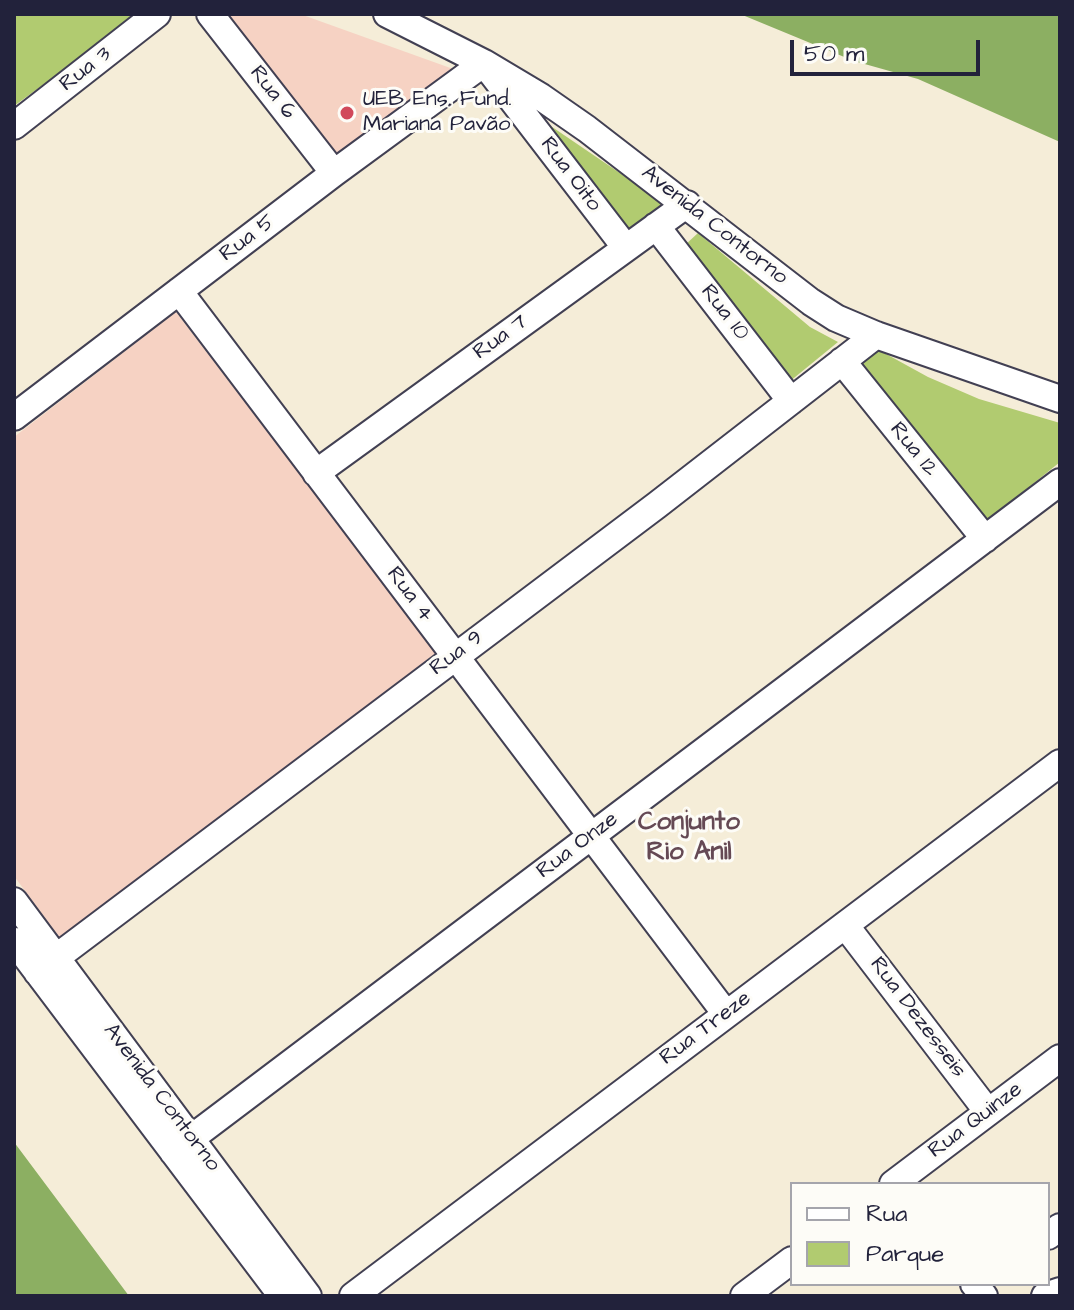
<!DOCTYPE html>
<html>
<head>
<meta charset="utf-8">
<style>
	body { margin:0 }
	#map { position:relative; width:1074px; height:1310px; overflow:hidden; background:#f5edd8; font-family:"Architects Daughter",sans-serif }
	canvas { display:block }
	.frame { position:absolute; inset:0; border:16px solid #22223b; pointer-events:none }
	.legend { position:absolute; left:790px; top:1182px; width:260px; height:104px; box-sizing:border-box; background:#fdfcf7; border:2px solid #a5a5ac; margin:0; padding:10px 14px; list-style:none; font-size:24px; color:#22223b }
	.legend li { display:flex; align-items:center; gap:16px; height:40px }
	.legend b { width:40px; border:2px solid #a5a5ac }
	.scale { position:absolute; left:790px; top:40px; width:190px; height:36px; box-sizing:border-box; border:4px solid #22223b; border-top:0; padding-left:10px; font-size:24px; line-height:28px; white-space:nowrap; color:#22223b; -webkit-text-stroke:6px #fdfcf7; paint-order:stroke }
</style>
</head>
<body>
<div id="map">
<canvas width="1074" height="1310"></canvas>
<div class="frame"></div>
<ul class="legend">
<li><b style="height:10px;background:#fff"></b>Rua</li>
<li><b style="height:22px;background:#b1cb70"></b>Parque</li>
</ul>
<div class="scale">50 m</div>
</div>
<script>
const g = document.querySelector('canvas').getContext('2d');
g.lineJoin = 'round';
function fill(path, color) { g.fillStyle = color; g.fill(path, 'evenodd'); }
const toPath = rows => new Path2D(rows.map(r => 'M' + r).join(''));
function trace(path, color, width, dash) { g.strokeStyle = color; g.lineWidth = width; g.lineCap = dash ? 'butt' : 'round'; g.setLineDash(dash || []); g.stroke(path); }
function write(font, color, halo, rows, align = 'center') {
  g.font = font + ' "Architects Daughter",sans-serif'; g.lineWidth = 6; g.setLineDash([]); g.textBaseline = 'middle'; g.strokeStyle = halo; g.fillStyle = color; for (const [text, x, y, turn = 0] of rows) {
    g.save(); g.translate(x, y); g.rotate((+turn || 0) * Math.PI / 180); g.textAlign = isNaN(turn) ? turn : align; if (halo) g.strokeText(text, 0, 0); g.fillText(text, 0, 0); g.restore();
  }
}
fill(toPath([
	[226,14,300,14,456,70,333,156],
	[176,312,436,653,60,938,14,876,14,437]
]), '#f6d2c3');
fill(toPath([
	[28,14,140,14,14,106,14,16],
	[536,116,664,203,627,233],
	[698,233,810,327,838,342,789,382,685,245],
	[877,349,928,377,979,399,1060,423,1060,462,987,521,860,362]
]), '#b1cb70');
fill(toPath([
	[740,14,1060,14,1060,142,918,79,854,61],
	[14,1142,129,1296,14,1296]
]), '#8caf62');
const minor = toPath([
	[210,14,334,173],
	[387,14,484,63,541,97,587,129,811,302,836,318,876,335,1060,399],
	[14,126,157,14],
	[656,226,791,401],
	[179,291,726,1014],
	[842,361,985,539],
	[14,417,334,173,484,63,626,248],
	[316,473,687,204],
	[14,901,308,1296],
	[845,925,988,1112],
	[14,941,282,1296],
	[37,972,657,505,876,335],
	[173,1152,1060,482],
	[893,1184,1060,1058],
	[1048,1236,1060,1227],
	[974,1284,984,1296],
	[353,1296,1060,763],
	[744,1296,792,1260],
	[1045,1296,1060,1291]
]);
trace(minor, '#424053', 30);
trace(minor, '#fff', 26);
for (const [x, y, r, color] of [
	[347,113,8,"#d1495b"]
]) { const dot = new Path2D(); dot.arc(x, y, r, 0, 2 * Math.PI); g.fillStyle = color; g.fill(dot); trace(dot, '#fdfcf7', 3); }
write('22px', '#22223b', '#fdfcf7', [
	["Rua 3",86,70,-38],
	["Rua 6",272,93,52],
	["Rua Oito",570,175,53],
	["Avenida Contorno",714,226,38],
	["Rua 5",248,239,-37],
	["Rua 10",724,313,52],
	["Rua 7",501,338,-36],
	["Rua 12",913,450,51],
	["Rua 4",409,595,53],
	["Rua 9",457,654,-37],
	["Rua Onze",578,846,-37],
	["Rua Dezesseis",917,1018,53],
	["Rua Treze",706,1029,-37],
	["Avenida Contorno",161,1098,53],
	["Rua Quinze",976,1121,-37]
]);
write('22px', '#22223b', '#fdfcf7', [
	["UEB Ens. Fund.",363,100],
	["Mariana Pavão",363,125]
], 'left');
write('bold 26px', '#654954', '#fdfcf7', [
	["Conjunto",689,824],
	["Rio Anil",689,854]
]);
</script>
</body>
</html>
